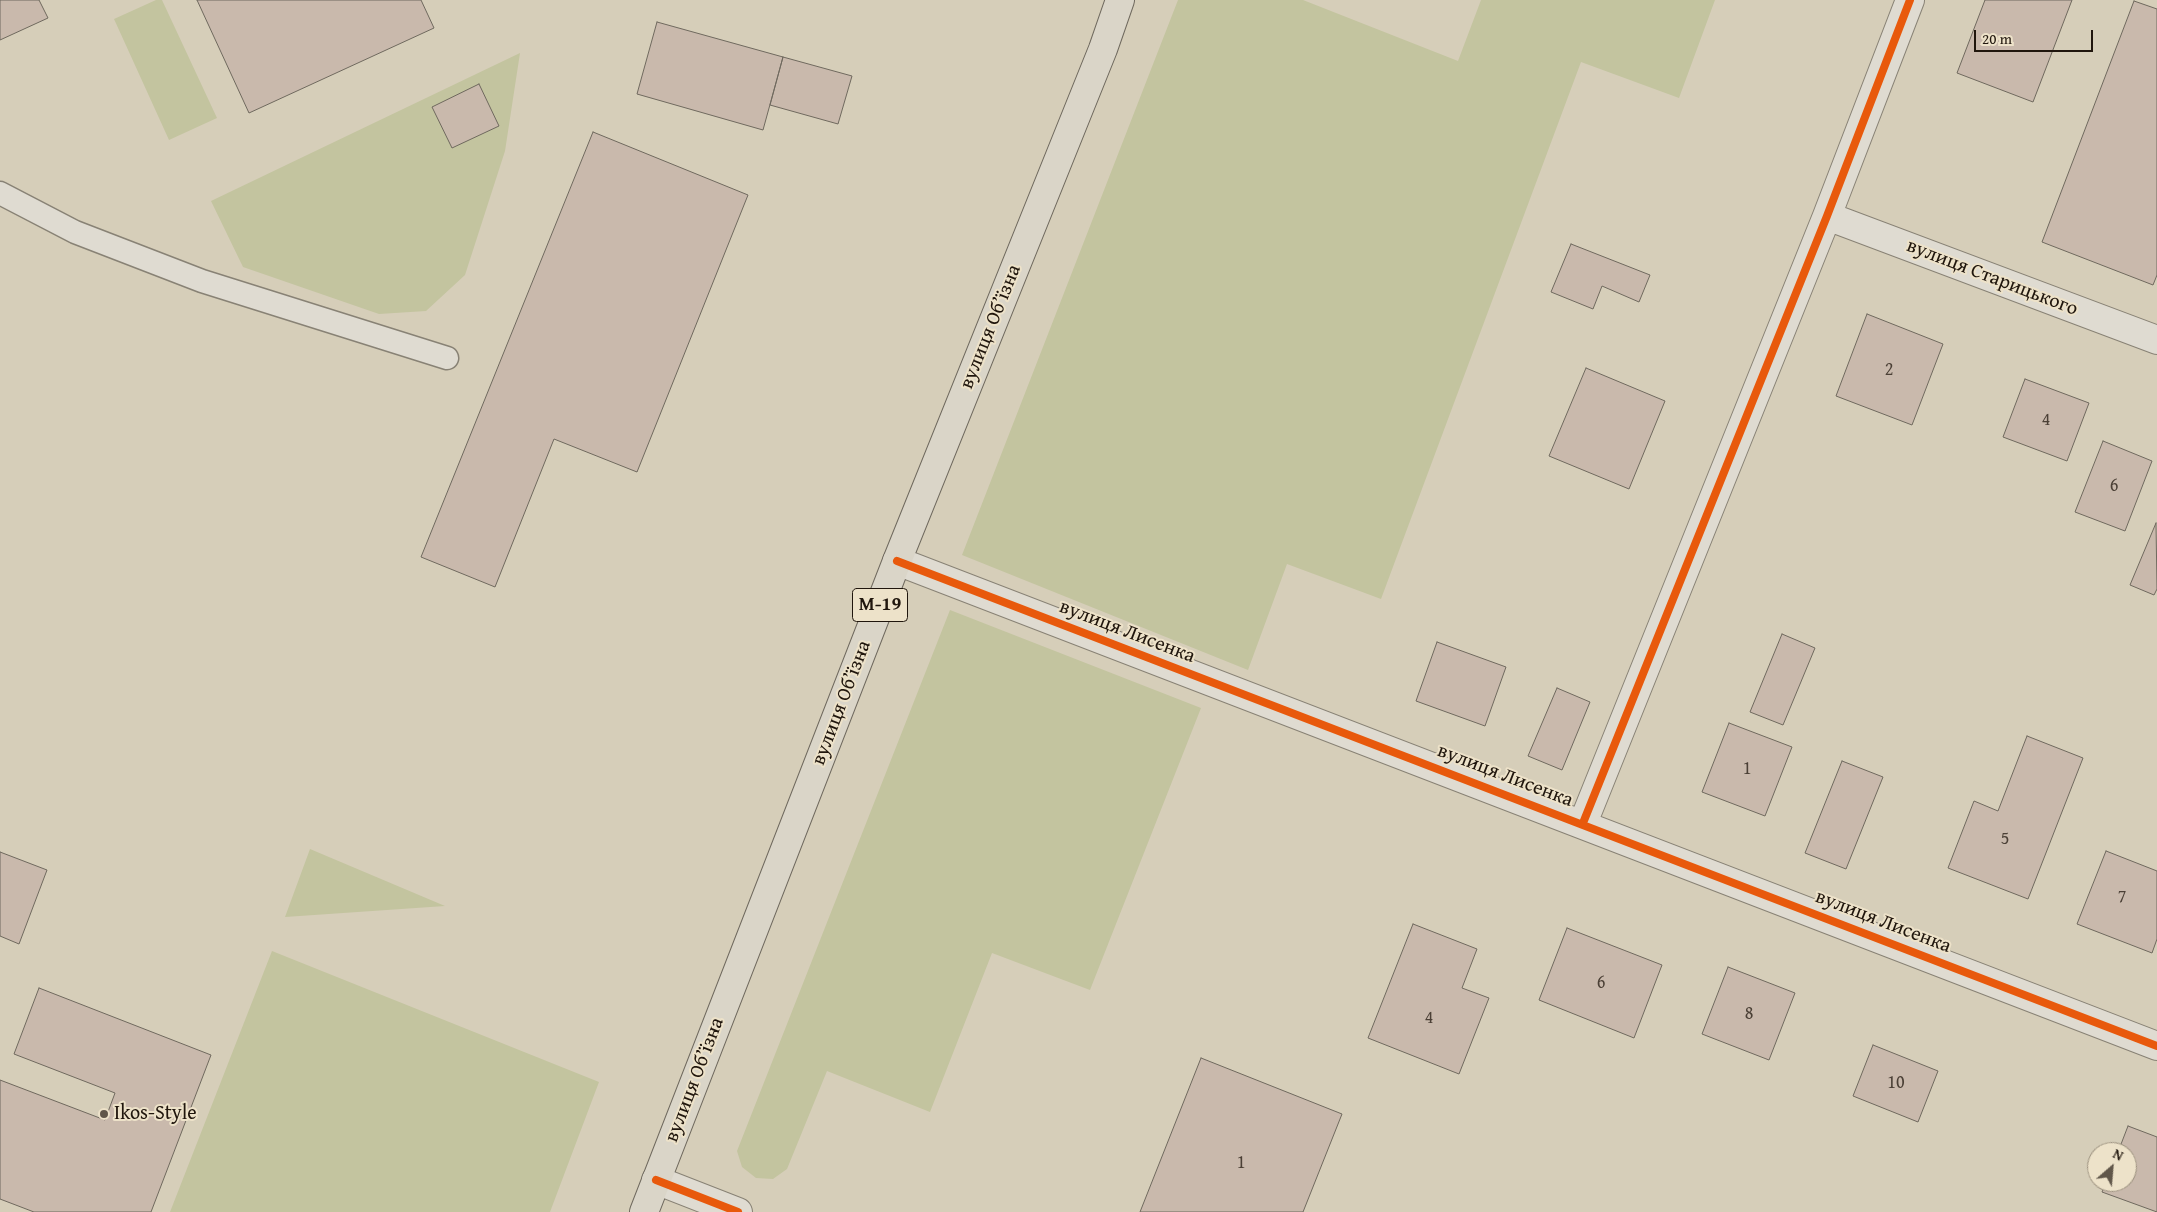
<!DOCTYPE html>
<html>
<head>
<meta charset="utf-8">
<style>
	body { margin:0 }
	#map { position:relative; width:2157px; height:1212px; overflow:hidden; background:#d6ceb9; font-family:"Gentium Book Plus",serif }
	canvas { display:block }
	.north { position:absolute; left:2087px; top:1142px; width:50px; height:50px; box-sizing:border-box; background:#ede2c9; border:1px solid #9b907e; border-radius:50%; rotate:27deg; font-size:14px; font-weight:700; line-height:20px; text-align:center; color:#20160d }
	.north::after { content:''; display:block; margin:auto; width:18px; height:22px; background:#605649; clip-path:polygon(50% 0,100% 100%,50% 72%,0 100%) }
	.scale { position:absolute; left:1974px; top:30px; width:119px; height:22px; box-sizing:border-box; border:2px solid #20160d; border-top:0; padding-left:6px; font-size:15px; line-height:18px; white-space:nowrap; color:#20160d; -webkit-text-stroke:4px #ede2c9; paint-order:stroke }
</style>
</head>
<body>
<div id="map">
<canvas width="2157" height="1212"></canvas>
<div class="north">N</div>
<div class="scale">20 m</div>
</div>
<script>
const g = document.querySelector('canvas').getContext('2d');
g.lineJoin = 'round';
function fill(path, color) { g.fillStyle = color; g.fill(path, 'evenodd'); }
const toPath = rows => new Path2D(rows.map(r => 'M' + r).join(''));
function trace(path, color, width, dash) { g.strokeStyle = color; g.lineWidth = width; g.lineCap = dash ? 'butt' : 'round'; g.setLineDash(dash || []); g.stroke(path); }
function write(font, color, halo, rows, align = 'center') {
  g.font = font + ' "Gentium Book Plus",serif'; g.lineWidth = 4; g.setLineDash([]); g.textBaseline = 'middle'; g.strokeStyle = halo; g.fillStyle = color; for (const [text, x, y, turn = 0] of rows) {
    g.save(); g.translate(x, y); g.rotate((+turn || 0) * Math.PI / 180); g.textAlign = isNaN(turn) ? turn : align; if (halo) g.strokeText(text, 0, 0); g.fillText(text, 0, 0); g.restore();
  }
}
fill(toPath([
	[156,0,162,0,217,118,169,140,114,19],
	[1178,0,1303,0,1458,61,1481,0,1715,0,1679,98,1581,62,1381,599,1287,564,1248,670,962,555],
	[520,53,505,151,465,275,426,311,379,314,243,267,211,201],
	[950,610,1201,708,1090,990,992,953,930,1112,827,1071,787,1169,773,1179,756,1178,742,1167,737,1151],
	[310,849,445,906,285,917],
	[272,951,599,1082,550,1212,170,1212]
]), '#c3c49f');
const building = toPath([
	[0,0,39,0,48,18,0,40,0,0],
	[197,0,421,0,434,28,249,113,197,0],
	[1985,0,2072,0,2033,102,1957,73,1985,0],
	[2134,1,2157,9,2157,275,2153,285,2042,242,2134,1],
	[657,22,783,57,763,130,637,94,657,22],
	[783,57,852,76,838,124,770,105,783,57],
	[479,84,499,126,452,148,432,107,479,84],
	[593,132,748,195,637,472,554,439,495,587,421,557,593,132],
	[1571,244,1650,275,1639,302,1602,286,1593,309,1551,292,1571,244],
	[1867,314,1943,344,1912,425,1836,396,1867,314],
	[1586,368,1665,401,1629,489,1549,456,1586,368],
	[2025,379,2089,403,2067,461,2003,437,2025,379],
	[2103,441,2152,461,2125,531,2075,512,2103,441],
	[2156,523,2157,589,2154,595,2130,585,2156,523],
	[1782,634,1815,648,1783,725,1750,712,1782,634],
	[1437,642,1506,667,1485,726,1416,701,1437,642],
	[1557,688,1590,702,1562,770,1528,756,1557,688],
	[1729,723,1792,747,1765,816,1702,792,1729,723],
	[2027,736,2083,758,2028,899,1948,868,1974,801,1998,811,2027,736],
	[1842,761,1883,777,1846,869,1805,853,1842,761],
	[2106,851,2157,871,2157,939,2152,953,2077,924,2106,851],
	[0,852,47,870,19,944,0,936,0,852],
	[1413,924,1477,949,1462,988,1489,998,1459,1074,1368,1038,1413,924],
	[1567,928,1662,965,1634,1038,1539,1000,1567,928],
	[1728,967,1795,993,1769,1060,1702,1034,1728,967],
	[39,988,211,1055,151,1212,34,1212,0,1199,0,1080,105,1120,115,1093,14,1054,39,988],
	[1873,1045,1938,1071,1918,1122,1853,1096,1873,1045],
	[1201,1058,1342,1114,1303,1212,1140,1212,1201,1058],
	[2128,1126,2157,1137,2157,1212,2102,1192,2106,1182,2127,1182,2127,1152,2118,1152,2128,1126]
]);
fill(building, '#c9b9ac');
trace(building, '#6f695e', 1);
const lane = toPath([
	[0,193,75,232,202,281,447,358]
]);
const street = toPath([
	[1827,216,2157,340],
	[897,561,2157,1046],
	[1583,823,1827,216,1910,0],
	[656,1180,738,1212]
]);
const highway = toPath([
	[644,1212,897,561,1103,49,1120,0]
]);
trace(lane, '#888275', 25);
trace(street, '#888275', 30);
trace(highway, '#6f695e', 30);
trace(lane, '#dfdbd1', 22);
trace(street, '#dfdbd1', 28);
trace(highway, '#dad5c8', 28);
trace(toPath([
	[897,561,2157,1046],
	[1583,823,1827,216,1910,0],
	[656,1180,738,1212]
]), '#e8590c', 8);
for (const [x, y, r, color] of [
	[104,1114,5,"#605649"]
]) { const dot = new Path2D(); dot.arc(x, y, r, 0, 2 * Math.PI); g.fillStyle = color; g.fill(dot); trace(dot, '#ede2c9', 2); }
write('18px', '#4b4036', null, [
	["2",1889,370],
	["4",2046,420],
	["6",2114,486],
	["1",1747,769],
	["5",2005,839],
	["7",2122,897],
	["6",1601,983],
	["8",1749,1014],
	["4",1429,1018],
	["10",1896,1083],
	["1",1241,1163]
]);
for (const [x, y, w] of [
	[880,605,55]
]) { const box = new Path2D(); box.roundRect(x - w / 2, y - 16.5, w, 33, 4); g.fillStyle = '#ede2c9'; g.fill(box); trace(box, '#20160d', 1); }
write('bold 19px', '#20160d', null, [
	["М-19",880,605]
]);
write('20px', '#20160d', '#ede2c9', [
	["вулиця Старицького",1992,278,21],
	["вулиця Об’їзна",991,327,-68],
	["вулиця Лисенка",1127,632,21],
	["вулиця Об’їзна",842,703,-69],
	["вулиця Лисенка",1505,776,21],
	["вулиця Лисенка",1883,922,21],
	["вулиця Об’їзна",695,1080,-69]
]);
write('20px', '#20160d', '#ede2c9', [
	["Ikos-Style",114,1114]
], 'left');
</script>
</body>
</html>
